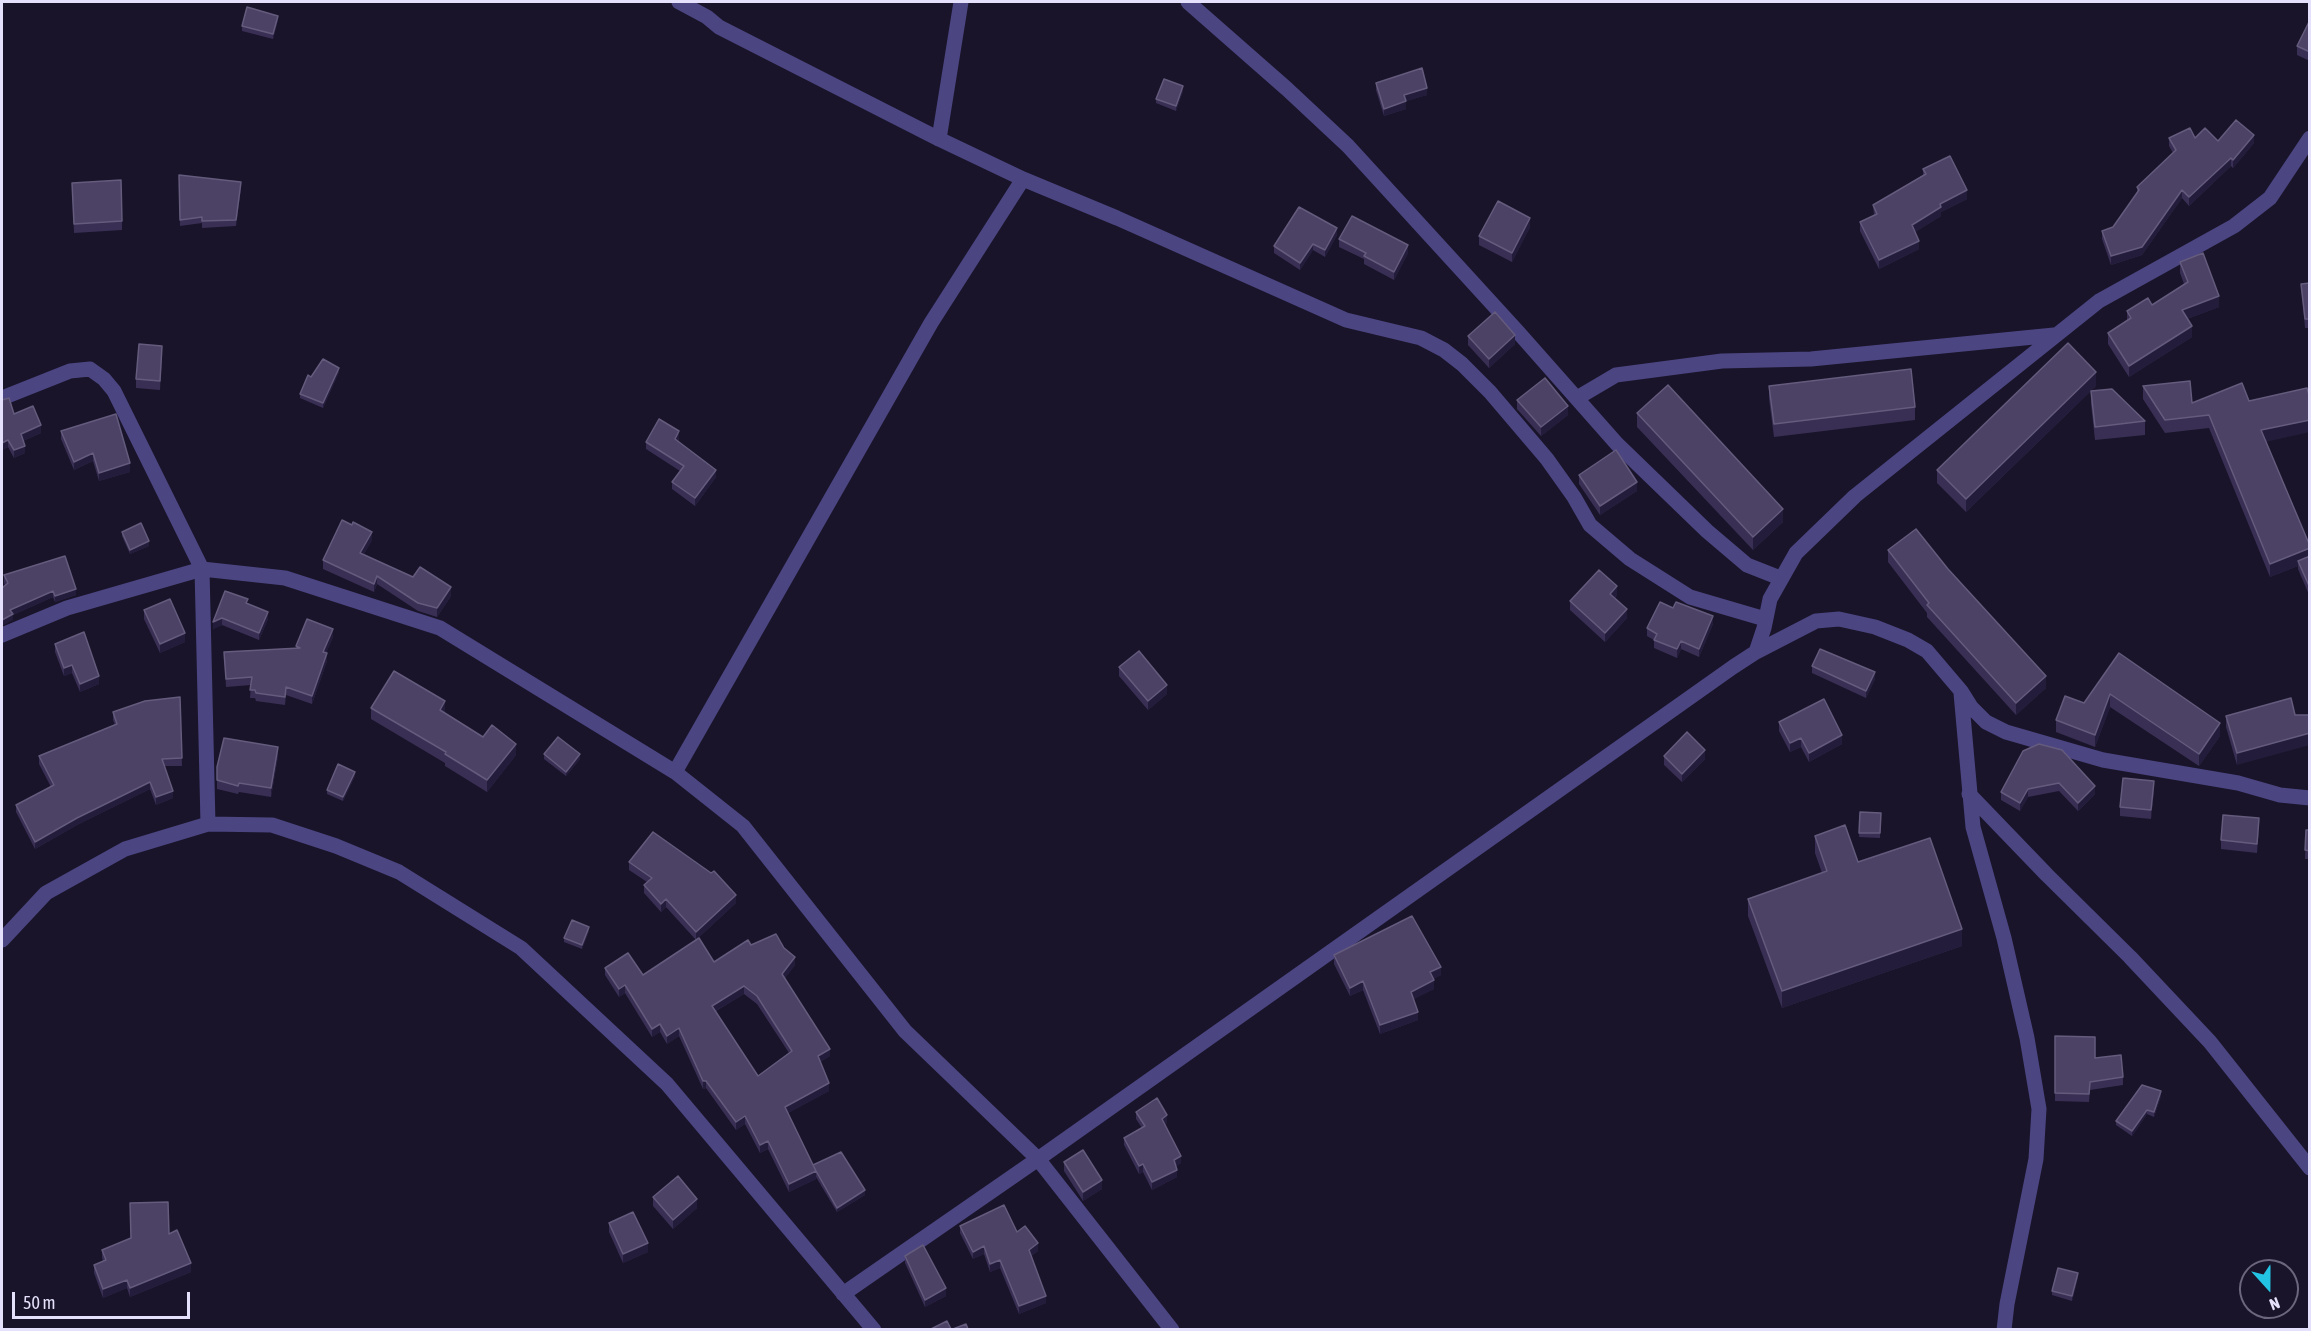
<!DOCTYPE html>
<html>
<head>
<meta charset="utf-8">
<style>
	body { margin:0 }
	#map { position:relative; width:2311px; height:1331px; overflow:hidden; background:#191429; font-family:"Asap Condensed",sans-serif }
	canvas { display:block }
	.frame { position:absolute; inset:0; border:3px solid #e5e0fb; pointer-events:none }
	.north { position:absolute; left:2239px; top:1259px; width:60px; height:60px; box-sizing:border-box; background:#191429; border:2px solid #6b667d; border-radius:50%; rotate:159deg; font-size:16px; font-weight:700; line-height:24px; text-align:center; color:#e5e0fb }
	.north::after { content:''; display:block; margin:auto; width:21px; height:27px; background:#23c3e3; clip-path:polygon(50% 0,100% 100%,50% 72%,0 100%) }
	.scale { position:absolute; left:12px; top:1292px; width:178px; height:27px; box-sizing:border-box; border:3px solid #e5e0fb; border-top:0; padding-left:8px; font-size:18px; line-height:21px; white-space:nowrap; color:#e5e0fb; -webkit-text-stroke:4px #191429; paint-order:stroke }
</style>
</head>
<body>
<div id="map">
<canvas width="2311" height="1331"></canvas>
<div class="frame"></div>
<div class="north">N</div>
<div class="scale">50 m</div>
</div>
<script>
const g = document.querySelector('canvas').getContext('2d');
g.lineJoin = 'round';
const toPath = rows => new Path2D(rows.map(r => 'M' + r).join(''));
function trace(path, color, width, dash) { g.strokeStyle = color; g.lineWidth = width; g.lineCap = dash ? 'butt' : 'round'; g.setLineDash(dash || []); g.stroke(path); }
function fill(path, color) { g.fillStyle = color; g.fill(path, 'evenodd'); }
trace(toPath([
	[679,2,707,17,719,27,939,139,1023,179,1117,218,1346,320,1421,338,1444,350,1462,364,1490,392,1547,459,1574,497,1590,525,1630,559,1690,597,1765,619],
	[1188,2,1287,89,1348,146,1518,332,1617,444,1707,531,1747,565,1780,578],
	[939,139,961,2],
	[2,398,70,371,90,369,104,379,114,391,202,569,208,824],
	[1577,398,1616,375,1722,361,1811,359,2054,335],
	[2,635,67,608,202,569,285,578,440,628,675,772,743,826,905,1031,1038,1159,1172,1330],
	[1756,652,1764,628,1770,599,1796,553,1855,496,2099,301,2234,226,2270,198,2310,138],
	[1961,693,1973,827,2004,938,2027,1038,2039,1109,2036,1159,2007,1304,2004,1330],
	[675,772,931,323,1023,179],
	[1969,794,2047,875,2130,957,2210,1042,2310,1168],
	[2,940,46,893,125,849,208,824,272,825,336,846,399,872,521,948,667,1084,874,1330],
	[843,1294,1038,1159,1733,667,1756,652,1816,621,1839,619,1875,627,1908,640,1927,651,1961,691,1971,707,1986,722,2006,732,2103,760,2238,783,2280,795,2310,798]
]), '#4b4582', 15);
fill(toPath([
	[278,20,273,39,242,31,242,26],
	[2310,20,2310,61,2297,55,2297,46],
	[1376,83,1427,95,1406,101,1406,109,1384,116,1376,90],
	[1183,91,1176,111,1156,103,1156,99],
	[2169,138,2195,138,2218,141,2254,143,2233,168,2231,166,2189,206,2182,198,2142,255,2111,265,2102,239,2102,231,2113,227,2137,193,2137,187,2173,153,2169,146],
	[1923,169,1967,199,1941,212,1941,216,1915,232,1919,249,1879,269,1860,231,1860,222,1874,215,1873,205,1923,175],
	[179,175,241,188,236,226,202,228,202,223,180,226],
	[72,183,122,221,122,230,74,233],
	[1530,227,1512,262,1479,245,1479,236],
	[1337,235,1325,257,1313,250,1300,270,1274,253,1274,246],
	[1339,239,1408,253,1394,280,1364,264,1364,259,1339,247],
	[2180,262,2219,307,2187,319,2192,337,2129,377,2108,344,2108,333,2127,321,2127,311,2152,305,2184,284,2180,273],
	[2310,283,2310,328,2305,328,2301,284],
	[1468,336,1515,344,1489,368,1468,345],
	[162,355,160,390,136,388,136,379],
	[339,372,323,408,300,398,300,394,311,377],
	[1769,386,1915,407,1915,420,1774,437,1769,399],
	[2096,386,1966,512,1937,483,1937,470],
	[2143,386,2192,403,2249,401,2310,546,2310,597,2298,569,2298,566,2270,577,2209,428,2165,433,2143,399],
	[2091,391,2145,421,2145,435,2095,440,2091,404],
	[2,400,14,414,41,433,23,441,25,453,14,458,8,447,2,450],
	[1517,400,1568,415,1541,436,1517,409],
	[1637,413,1783,522,1753,550,1637,427],
	[61,431,130,472,99,481,93,461,74,470,61,439],
	[679,439,678,442,716,477,695,506,672,489,672,482,680,471,646,449,646,442],
	[1579,475,1637,491,1600,515,1579,484],
	[122,532,149,546,130,554,122,536],
	[372,540,364,554,451,596,437,617,418,611,377,584,374,592,323,569,323,560],
	[1888,550,1948,569,2046,688,2016,715,1927,617,1927,613,1888,562],
	[4,575,76,595,55,602,53,597,13,615,13,620,4,582],
	[1617,595,1615,598,1627,618,1605,642,1570,610,1570,601],
	[248,604,268,619,259,640,222,625,213,629,213,622],
	[144,610,185,642,160,653,144,619],
	[1713,624,1699,657,1681,649,1677,658,1654,648,1654,640,1647,636,1647,628],
	[333,637,326,653,327,661,312,704,286,695,285,705,256,701,255,698,250,698,251,685,226,687,224,652,296,648,296,646],
	[55,644,99,684,80,692,72,673,64,676,55,652],
	[2119,653,2220,736,2199,766,2110,707,2095,747,2056,732,2056,720,2084,703],
	[1812,666,1875,679,1866,698,1812,673],
	[1119,667,1167,694,1148,710,1119,676],
	[180,697,182,766,164,766,173,798,156,805,150,789,77,825,35,849,16,812,16,805,51,787,39,764,39,756,115,725,113,720,113,712],
	[2291,698,2237,765,2226,727,2226,716],
	[371,708,445,713,483,737,516,755,487,792,445,766,445,763,371,719],
	[1779,722,1842,744,1809,762,1801,747,1790,752,1779,731],
	[2023,751,2095,794,2078,811,2059,791,2028,797,2020,811,2001,800,2001,792],
	[544,754,580,759,566,776,544,759],
	[278,756,271,797,239,792,238,794,217,789,217,767],
	[1664,756,1705,759,1682,782,1664,765],
	[355,776,343,801,327,794,327,790],
	[2154,790,2151,819,2120,816,2120,807],
	[1860,812,1881,813,1880,838,1859,837],
	[2259,827,2257,853,2221,849,2221,840],
	[2306,830,2310,830,2310,859,2305,859],
	[1815,836,1858,862,1962,946,1782,1008,1748,916,1748,899,1822,873,1815,853],
	[629,862,736,903,696,940,666,907,661,912,644,893,644,885,647,882,629,870],
	[589,931,582,949,564,942,564,938],
	[751,945,784,948,795,965,785,978,830,1056,820,1062,829,1091,788,1113,813,1165,865,1195,837,1212,816,1177,816,1179,789,1192,768,1149,760,1153,745,1124,736,1130,706,1088,703,1089,679,1036,667,1044,660,1032,652,1037,625,993,619,997,605,975,605,968,643,975,714,962],
	[744,994,757,1004,789,1053,758,1076,716,1011],
	[1334,955,1441,975,1433,979,1434,989,1413,999,1418,1020,1380,1034,1363,990,1350,996,1334,964],
	[2055,1036,2095,1058,2123,1077,2123,1085,2090,1090,2089,1102,2055,1101],
	[2161,1096,2154,1117,2147,1114,2132,1136,2116,1125,2116,1121],
	[1136,1112,1167,1123,1165,1124,1181,1163,1176,1166,1177,1177,1152,1190,1143,1172,1139,1174,1124,1145,1124,1138,1142,1128,1136,1119],
	[1064,1162,1102,1189,1083,1201,1064,1171],
	[653,1197,697,1208,673,1229,653,1206],
	[609,1223,648,1252,623,1263,609,1232],
	[960,1226,1017,1232,1038,1251,1031,1256,1046,1303,1019,1314,1000,1268,990,1272,984,1254,973,1259,960,1233],
	[169,1234,191,1272,130,1297,127,1288,103,1298,94,1273,94,1265,103,1261,102,1258,102,1250],
	[905,1256,946,1296,925,1307,905,1263],
	[2078,1277,2072,1301,2052,1295,2052,1291]
]), '#392f54');
fill(toPath([
	[278,16,278,20,273,39,273,34],
	[1183,86,1183,91,1176,111,1176,106],
	[1427,88,1427,95,1404,102,1404,95],
	[1406,101,1406,109,1384,116,1384,109],
	[2254,135,2254,143,2233,168,2233,160],
	[2231,158,2231,166,2189,206,2189,197],
	[241,182,241,188,236,226,236,220],
	[1967,190,1967,199,1941,212,1941,216,1912,234,1912,225,1940,204],
	[2182,190,2182,198,2142,255,2111,265,2111,256],
	[1530,218,1530,227,1512,262,1512,253],
	[1337,228,1337,235,1325,257,1325,250],
	[1919,241,1919,249,1879,269,1879,260],
	[1313,244,1313,250,1300,270,1300,263],
	[1408,245,1408,253,1394,280,1394,272],
	[2219,296,2219,307,2182,321,2182,310],
	[2192,326,2192,337,2129,377,2129,366],
	[1515,335,1515,344,1489,368,1489,359],
	[339,368,339,372,323,408,323,403],
	[2096,372,2096,386,1966,512,1966,499],
	[3,379,3,387,2,388,2,380],
	[1568,406,1568,415,1541,436,1541,427],
	[2310,420,2310,432,2261,443,2261,430],
	[41,425,41,433,21,442,21,434],
	[679,431,679,439,675,447,675,439],
	[8,440,8,447,2,450,2,443],
	[25,446,25,453,14,458,14,450],
	[93,453,93,461,74,470,74,462],
	[130,463,130,472,99,481,99,473],
	[716,470,716,477,695,506,695,498],
	[1637,482,1637,491,1600,515,1600,506],
	[1783,509,1783,522,1753,550,1753,537],
	[372,532,372,540,360,561,360,553],
	[149,541,149,546,130,554,130,550],
	[2310,548,2310,561,2298,561,2298,566,2270,577,2270,564],
	[377,576,377,584,374,592,374,584],
	[1617,586,1617,595,1610,603,1610,594],
	[451,587,451,596,437,617,437,608],
	[76,589,76,595,55,602,55,596],
	[53,591,53,597,13,615,13,620,2,626,2,620,10,610],
	[1627,609,1627,618,1605,642,1605,633],
	[268,612,268,619,259,640,259,633],
	[1713,616,1713,624,1699,657,1699,649],
	[222,618,222,625,213,629,213,622],
	[333,629,333,637,323,660,323,652],
	[185,633,185,642,160,653,160,644],
	[1681,641,1681,649,1677,658,1677,649],
	[327,653,327,661,312,704,312,696],
	[72,665,72,673,64,676,64,668],
	[1875,672,1875,679,1866,698,1866,691],
	[99,676,99,684,80,692,80,684],
	[2046,676,2046,688,2016,715,2016,703],
	[1167,685,1167,694,1148,710,1148,701],
	[2110,694,2110,707,2095,747,2095,735],
	[445,701,445,713,440,710],
	[2220,723,2220,736,2199,766,2199,754],
	[2310,733,2310,745,2237,765,2237,753],
	[1842,735,1842,744,1809,762,1809,753],
	[1801,738,1801,747,1790,752,1790,743],
	[516,744,516,755,487,792,487,780],
	[278,747,278,756,271,797,271,788],
	[1705,750,1705,759,1682,782,1682,774],
	[580,754,580,759,566,776,566,772],
	[355,772,355,776,343,801,343,797],
	[2154,781,2154,790,2151,819,2151,810],
	[150,782,150,789,77,825,35,849,35,842,77,818],
	[2095,786,2095,794,2078,811,2078,803],
	[2028,789,2028,797,2020,811,2020,803],
	[173,791,173,798,156,805,156,797],
	[2259,818,2259,827,2257,853,2257,844],
	[736,895,736,903,696,940,696,932],
	[666,899,666,907,661,912,661,904],
	[589,927,589,931,582,949,582,945],
	[1962,929,1962,946,1782,1008,1782,991],
	[795,957,795,965,782,982,782,974],
	[1441,967,1441,975,1430,981,1430,972],
	[1434,980,1434,989,1411,1001,1411,992],
	[1363,981,1363,990,1350,996,1350,988],
	[625,985,625,993,619,997,619,989],
	[744,986,744,994,712,1013,712,1006],
	[1418,1012,1418,1020,1380,1034,1380,1025],
	[660,1024,660,1032,652,1037,652,1029],
	[679,1028,679,1036,667,1044,667,1036],
	[830,1049,830,1056,818,1063,818,1056],
	[703,1081,706,1081,706,1088,703,1089],
	[829,1083,829,1091,785,1115,785,1107],
	[2161,1091,2161,1096,2154,1117,2154,1112],
	[2147,1110,2147,1114,2132,1136,2132,1131],
	[1167,1115,1167,1123,1162,1126,1162,1119],
	[745,1116,745,1124,736,1130,736,1122],
	[768,1141,768,1149,760,1153,760,1145],
	[1181,1156,1181,1163,1174,1167,1174,1160],
	[1143,1164,1143,1172,1139,1174,1139,1166],
	[1177,1170,1177,1177,1152,1190,1152,1182],
	[816,1171,816,1179,789,1192,789,1184],
	[1102,1180,1102,1189,1083,1201,1083,1192],
	[865,1190,865,1195,837,1212,837,1208],
	[697,1199,697,1208,673,1229,673,1220],
	[648,1243,648,1252,623,1263,623,1254],
	[1038,1243,1038,1251,1029,1257,1029,1250],
	[984,1246,984,1254,973,1259,973,1252],
	[1000,1260,1000,1268,990,1272,990,1264],
	[191,1263,191,1272,130,1297,130,1288],
	[2078,1273,2078,1277,2072,1301,2072,1296],
	[127,1280,127,1288,103,1298,103,1289],
	[946,1288,946,1296,925,1307,925,1300],
	[1046,1296,1046,1303,1019,1314,1019,1306]
]), '#241c3b');
const building = toPath([
	[247,7,278,16,273,34,242,26,247,7],
	[2310,20,2310,52,2297,46,2310,20],
	[1422,68,1427,88,1404,95,1406,101,1384,109,1376,83,1422,68],
	[1164,79,1183,86,1176,106,1156,99,1164,79],
	[2236,120,2254,135,2233,160,2231,158,2189,197,2182,190,2142,247,2111,256,2102,231,2113,227,2139,190,2137,187,2176,150,2169,138,2190,128,2195,138,2205,128,2218,141,2236,120],
	[1950,156,1967,190,1940,204,1941,207,1912,225,1919,241,1879,260,1860,222,1877,214,1873,205,1926,174,1923,169,1950,156],
	[179,175,241,182,236,220,202,221,202,217,180,220,179,175],
	[121,180,122,221,74,224,72,183,121,180],
	[1498,201,1530,218,1512,253,1479,236,1498,201],
	[1299,207,1337,228,1325,250,1313,244,1300,263,1274,246,1299,207],
	[1352,216,1408,245,1394,272,1364,256,1366,253,1339,239,1352,216],
	[2203,253,2219,296,2182,310,2192,326,2129,366,2108,333,2131,318,2127,311,2148,298,2152,305,2188,282,2180,262,2203,253],
	[2310,283,2310,319,2305,319,2301,284,2310,283],
	[1495,312,1515,335,1489,359,1468,336,1495,312],
	[2068,343,2096,372,1966,499,1937,470,2068,343],
	[139,344,162,346,160,381,136,379,139,344],
	[323,359,339,368,323,403,300,394,308,375,311,377,323,359],
	[1911,369,1915,407,1774,424,1769,386,1911,369],
	[1545,378,1568,406,1541,427,1517,400,1545,378],
	[2190,381,2192,403,2242,383,2249,401,2307,388,2310,398,2310,420,2261,430,2310,546,2310,548,2270,564,2209,415,2165,420,2143,386,2190,381],
	[1668,385,1783,509,1753,537,1637,413,1668,385],
	[2112,389,2145,421,2095,427,2091,391,2112,389],
	[9,398,14,414,33,406,41,425,21,434,25,446,14,450,8,440,2,443,2,400,9,398],
	[116,414,130,463,99,473,93,453,74,462,61,431,116,414],
	[659,419,679,431,675,439,716,470,695,498,672,482,684,466,646,442,659,419],
	[1616,450,1637,482,1600,506,1579,475,1616,450],
	[342,520,352,525,353,522,372,532,360,553,413,577,420,567,451,587,437,608,418,603,377,576,374,584,323,560,342,520],
	[141,523,149,541,130,550,122,532,141,523],
	[1916,529,1948,569,2046,676,2016,703,1927,605,1929,603,1888,550,1916,529],
	[65,556,76,589,55,596,53,591,10,610,13,614,2,620,2,588,8,583,4,575,65,556],
	[2310,556,2310,588,2298,561,2310,556],
	[1599,570,1617,586,1610,594,1627,609,1605,633,1570,601,1599,570],
	[225,591,248,599,246,603,268,612,259,633,222,618,213,622,225,591],
	[170,599,185,633,160,644,144,610,170,599],
	[1660,602,1673,608,1676,602,1713,616,1699,649,1681,641,1677,649,1654,640,1657,634,1647,628,1660,602],
	[307,619,333,629,323,652,327,653,312,696,286,687,285,697,256,693,255,690,250,690,252,677,226,679,224,652,300,648,296,646,307,619],
	[84,632,99,676,80,684,72,665,64,668,55,644,84,632],
	[1820,649,1875,672,1866,691,1812,666,1820,649],
	[1139,651,1167,685,1148,701,1119,667,1139,651],
	[2119,653,2220,723,2199,754,2110,694,2095,735,2056,720,2065,696,2084,703,2119,653],
	[394,671,445,701,440,710,483,737,492,725,516,744,487,780,445,754,446,752,371,708,394,671],
	[180,697,182,758,162,759,173,791,156,797,150,782,77,818,35,842,16,805,54,785,39,756,117,724,113,712,145,701,180,697],
	[2291,698,2295,715,2310,715,2310,733,2237,753,2226,716,2291,698],
	[1824,699,1842,735,1809,753,1801,738,1790,743,1779,722,1824,699],
	[1687,732,1705,750,1682,774,1664,756,1687,732],
	[558,737,580,754,566,772,544,754,558,737],
	[224,738,278,747,271,788,239,783,238,786,217,780,217,767,224,738],
	[2039,744,2062,750,2095,786,2078,803,2059,783,2028,789,2020,803,2001,792,2023,751,2039,744],
	[338,764,355,772,343,797,327,790,338,764],
	[2123,778,2154,781,2151,810,2120,807,2123,778],
	[1860,812,1881,813,1880,833,1859,833,1860,812],
	[2223,815,2259,818,2257,844,2221,840,2223,815],
	[1845,825,1858,862,1930,838,1962,929,1782,991,1748,899,1827,871,1815,836,1845,825],
	[2306,830,2310,830,2310,851,2305,850,2306,830],
	[653,832,711,873,714,871,736,895,696,932,666,899,661,904,644,885,652,878,629,862,653,832],
	[1412,916,1441,967,1430,972,1434,980,1411,992,1418,1012,1380,1025,1363,981,1350,988,1334,955,1412,916],
	[572,920,589,927,582,945,564,938,572,920],
	[776,934,784,948,795,957,782,974,830,1049,818,1056,829,1083,785,1107,816,1171,789,1184,768,1141,760,1145,745,1116,736,1122,706,1081,703,1081,679,1028,667,1036,660,1024,652,1029,625,985,619,989,605,968,628,953,643,975,699,938,714,962,748,940,751,945,776,934],
	[744,986,757,996,792,1051,758,1076,712,1006,744,986],
	[2055,1036,2095,1037,2095,1058,2121,1055,2123,1077,2090,1082,2089,1094,2055,1093,2055,1036],
	[2142,1085,2161,1091,2154,1112,2147,1110,2132,1131,2116,1121,2142,1085],
	[1157,1098,1167,1115,1162,1119,1181,1156,1174,1160,1177,1170,1152,1182,1143,1164,1139,1166,1124,1138,1145,1126,1136,1112,1157,1098],
	[1083,1150,1102,1180,1083,1192,1064,1162,1083,1150],
	[841,1152,865,1190,837,1208,816,1171,813,1165,841,1152],
	[678,1176,697,1199,673,1220,653,1197,678,1176],
	[168,1202,169,1234,177,1230,191,1263,130,1288,127,1280,103,1289,94,1265,106,1260,102,1250,131,1238,130,1203,168,1202],
	[1004,1205,1017,1232,1025,1226,1038,1243,1029,1250,1046,1296,1019,1306,1000,1260,990,1264,984,1246,973,1252,960,1226,1004,1205],
	[633,1212,648,1243,623,1254,609,1223,633,1212],
	[923,1245,946,1288,925,1300,905,1256,923,1245],
	[2058,1268,2078,1273,2072,1296,2052,1291,2058,1268],
	[947,1321,951,1329,931,1329,947,1321],
	[966,1324,968,1329,953,1329,966,1324]
]);
fill(building, '#4b4266');
trace(building, '#645b7d', 1.5);
</script>
</body>
</html>
